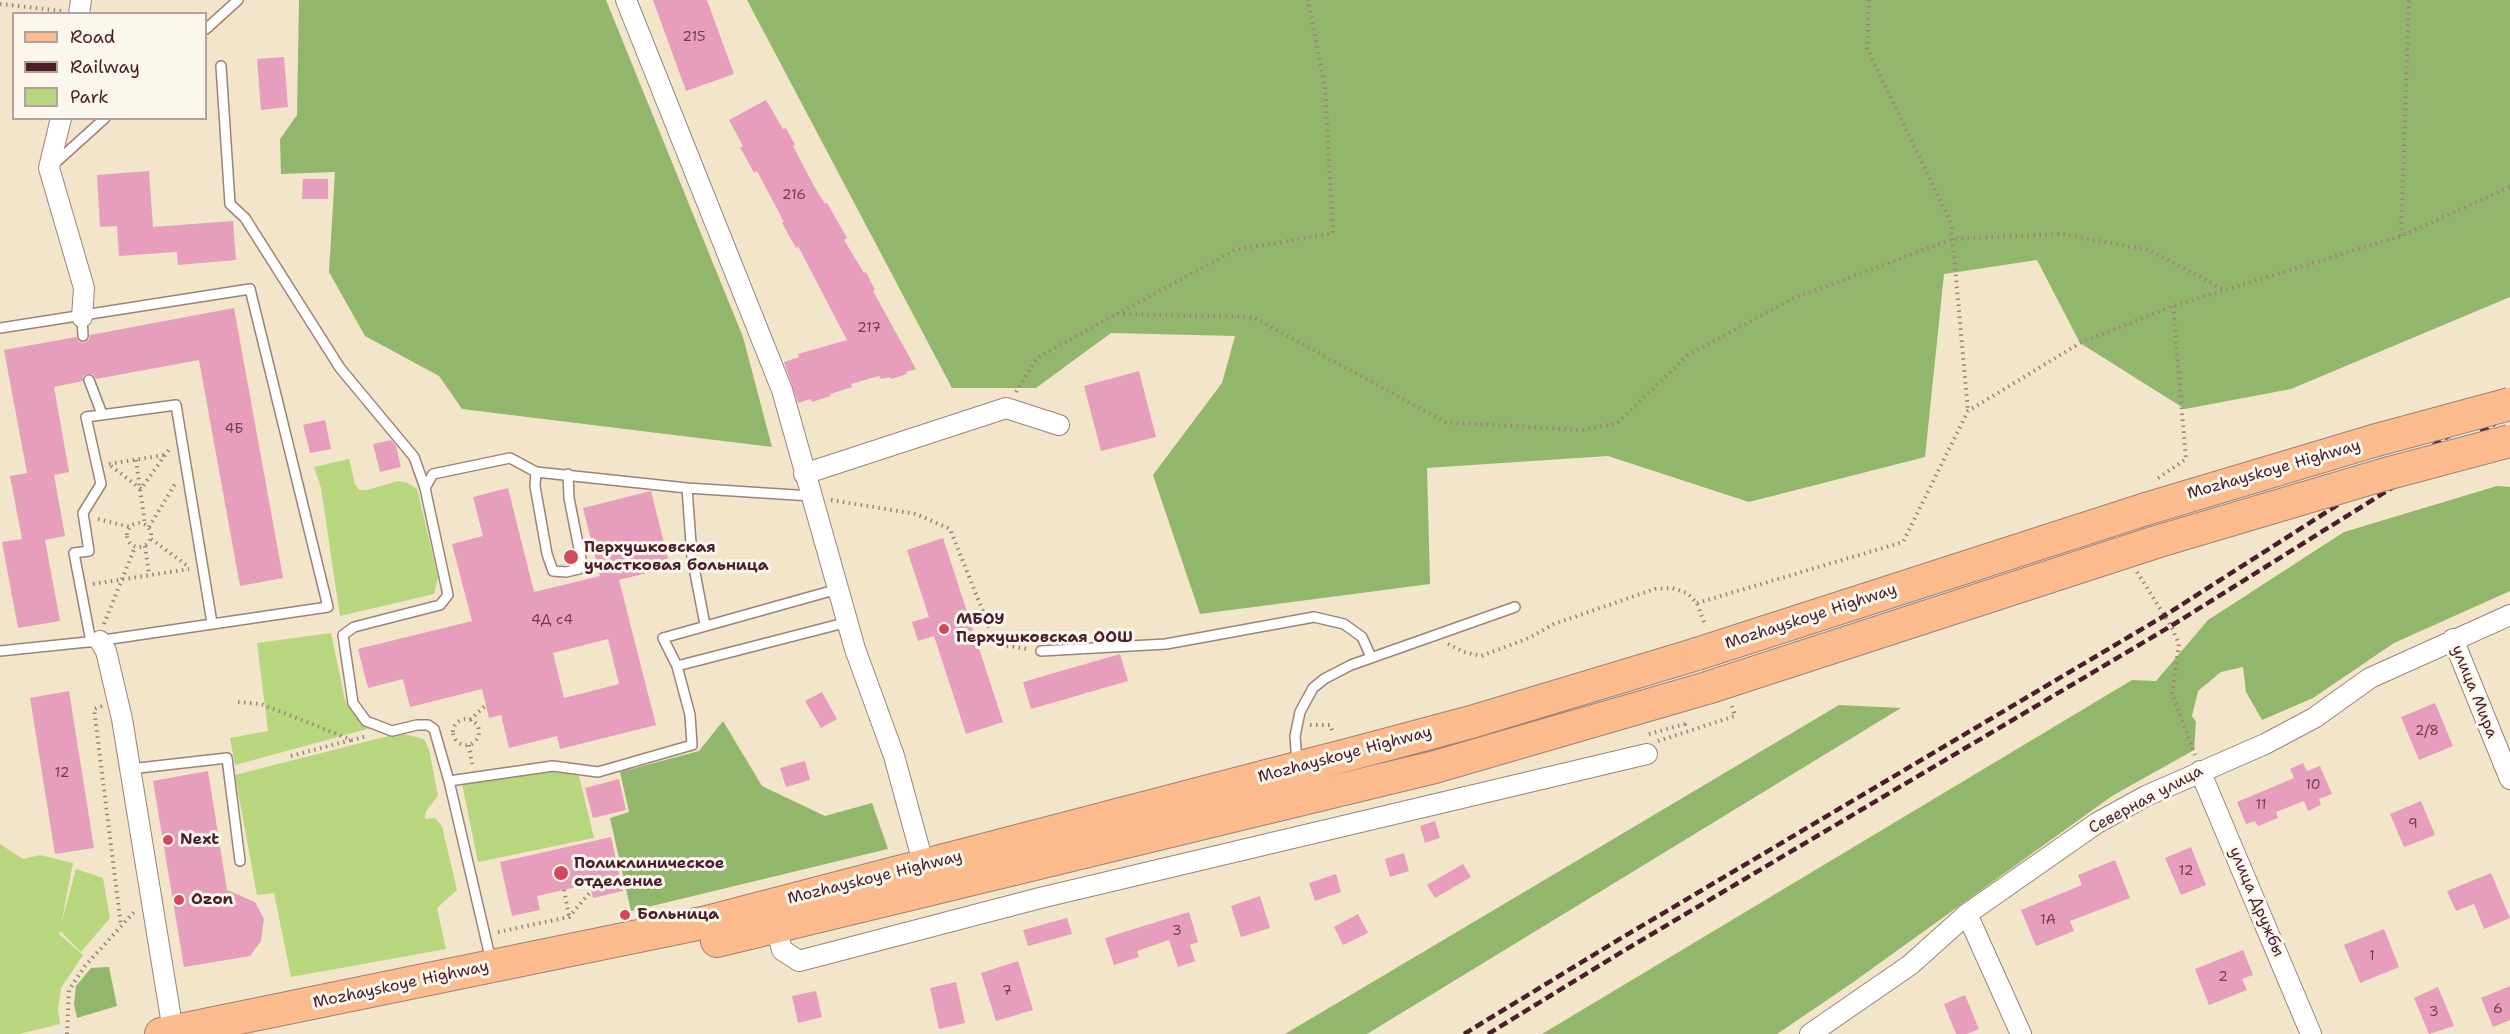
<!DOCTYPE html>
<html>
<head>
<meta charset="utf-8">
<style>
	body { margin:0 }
	#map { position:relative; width:2510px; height:1034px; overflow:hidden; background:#f2e5ca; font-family:"Shantell Sans",sans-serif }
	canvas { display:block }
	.legend { position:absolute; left:12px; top:12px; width:195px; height:108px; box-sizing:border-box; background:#fbf7ec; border:2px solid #b4a19f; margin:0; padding:8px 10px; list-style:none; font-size:18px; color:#4a1f2b }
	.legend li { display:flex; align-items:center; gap:12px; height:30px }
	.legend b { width:30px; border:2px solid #b4a19f }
</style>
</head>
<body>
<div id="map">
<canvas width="2510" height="1034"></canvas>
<ul class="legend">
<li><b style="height:8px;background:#fbbb8d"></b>Road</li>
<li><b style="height:8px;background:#4a1f2b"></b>Railway</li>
<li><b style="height:16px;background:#b8d67d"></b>Park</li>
</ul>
</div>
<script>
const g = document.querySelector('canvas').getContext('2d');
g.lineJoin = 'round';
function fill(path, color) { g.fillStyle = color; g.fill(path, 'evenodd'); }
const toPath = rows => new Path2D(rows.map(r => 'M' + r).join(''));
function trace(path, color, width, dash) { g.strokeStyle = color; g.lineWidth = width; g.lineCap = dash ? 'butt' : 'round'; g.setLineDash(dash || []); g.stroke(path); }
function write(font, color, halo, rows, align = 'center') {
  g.font = font + ' "Shantell Sans",sans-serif'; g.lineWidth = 6; g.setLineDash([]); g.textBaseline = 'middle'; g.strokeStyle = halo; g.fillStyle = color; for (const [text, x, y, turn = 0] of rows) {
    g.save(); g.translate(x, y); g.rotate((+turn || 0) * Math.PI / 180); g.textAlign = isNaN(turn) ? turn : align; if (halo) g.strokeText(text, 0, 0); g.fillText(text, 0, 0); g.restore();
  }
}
fill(toPath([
	[349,459,355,484,359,490,367,490,398,481,408,483,417,489,438,577,434,594,340,616,321,488,314,467],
	[331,633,345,700,355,716,371,728,235,765,230,738,268,731,257,643],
	[400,733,424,739,429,749,438,796,426,811,425,819,435,818,442,826,457,890,437,908,446,949,291,977,274,893,257,895,235,775],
	[552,770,579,776,594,838,478,862,462,784],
	[0,844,23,859,40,855,73,863,61,925,76,869,103,878,110,918,81,952,60,931,59,934,83,955,61,988,58,1010,60,1024,19,1034,0,1034]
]), '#b8d67d');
fill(toPath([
	[299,0,606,0,743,337,772,447,462,409,439,376,365,336,329,272,335,172,281,174,280,139,297,115],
	[747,0,2510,0,2510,297,2291,389,2185,409,2080,343,2037,260,1944,274,1925,457,1749,502,1608,456,1427,468,1430,584,1200,614,1153,475,1222,383,1235,336,1111,333,1036,388,952,388],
	[2497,486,2510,487,2510,591,2394,643,2313,698,2262,720,2246,692,2243,667,2221,672,2198,691,2192,716,2196,722,2194,750,2112,796,1852,983,1777,1034,1542,1034,2132,680,2156,681,2208,620,2344,532],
	[1839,705,1901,708,1367,1034,1285,1034],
	[723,721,762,786,825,816,872,803,888,849,631,911,610,818,629,812,620,772,699,751],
	[109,967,117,1006,77,1018,74,1004,76,986,91,968]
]), '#92b76c');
fill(toPath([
	[653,0,707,0,734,74,686,91],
	[284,57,288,107,261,110,257,59],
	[766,100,783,129,786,128,795,145,793,146,814,186,825,204,827,203,847,238,844,240,864,273,866,272,875,290,873,291,916,369,906,372,907,374,891,379,890,377,881,379,879,376,851,384,852,387,830,394,831,396,812,402,811,399,798,403,784,362,799,357,798,354,847,340,798,246,796,248,782,223,784,222,757,171,754,173,745,156,740,148,743,146,729,120],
	[149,171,153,227,233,221,236,260,178,265,177,252,119,256,117,226,100,227,97,175],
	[303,179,328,179,328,199,302,199],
	[234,308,283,578,240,586,199,360,96,379,93,374,87,374,83,376,83,381,54,387,69,472,54,475,65,536,45,540,60,621,18,628,2,542,22,539,10,476,27,473,4,350,76,337,79,342,84,343,89,340,90,335],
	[1139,371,1156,437,1101,451,1084,386],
	[325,420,331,449,310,453,303,425],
	[391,440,396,446,401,467,380,472,373,444],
	[508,488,534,592,600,576,583,508,651,491,670,567,619,580,656,725,560,749,557,736,509,748,501,715,489,718,482,689,410,707,403,679,368,688,358,649,472,621,452,544,483,536,473,497],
	[608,639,619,684,564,698,553,653],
	[943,538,1003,722,966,734,934,636,918,641,912,622,929,617,907,550],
	[1120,654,1128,681,1031,709,1023,682],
	[69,691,94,848,55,854,30,698],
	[822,692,837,719,821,728,805,701],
	[2435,703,2453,746,2419,760,2401,717],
	[805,761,810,780,786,787,780,768],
	[2303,763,2307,771,2320,766,2332,794,2319,799,2321,805,2308,811,2304,801,2276,812,2278,818,2258,826,2255,821,2246,824,2237,802,2294,778,2290,769],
	[208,771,227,890,255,902,264,919,261,941,250,956,184,967,153,781],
	[619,779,626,810,593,818,585,788],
	[2421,801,2435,835,2404,847,2390,814],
	[1435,821,1440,838,1425,843,1420,826],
	[611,837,623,891,593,898,590,884,537,896,540,910,512,916,500,862],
	[2191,847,2206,885,2181,895,2165,858],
	[1404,853,1409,871,1390,877,1385,859],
	[2115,860,2130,898,2070,921,2074,931,2036,946,2021,910,2082,885,2078,875],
	[1463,864,1471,877,1435,898,1427,885],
	[2491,873,2510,918,2484,929,2474,904,2456,911,2447,891],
	[1336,874,1341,892,1315,901,1309,883],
	[1260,896,1270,928,1241,937,1231,906],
	[1189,912,1198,942,1190,945,1195,961,1178,967,1169,940,1137,951,1139,957,1114,965,1105,938],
	[1358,914,1368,933,1343,945,1334,927],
	[1067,918,1072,934,1028,946,1023,930],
	[2384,929,2399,967,2360,983,2344,945],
	[2243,950,2253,975,2242,979,2247,990,2209,1005,2195,969],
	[1018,961,1033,1010,996,1021,981,973],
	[956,982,965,1023,939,1029,930,988],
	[2510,986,2510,1020,2493,1027,2481,998],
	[2438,987,2454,1026,2429,1034,2414,998],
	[816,991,822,1017,798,1023,792,996],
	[1965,995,1979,1029,1967,1034,1956,1034,1944,1004]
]), '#e79ebc');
const lane = toPath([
	[206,29,238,0],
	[221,66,230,204,245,218,340,368,414,457,425,488,448,595,440,605,354,627,343,635,353,703,366,721,392,731,417,725,428,725,434,729,449,781,491,961],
	[53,165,105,118],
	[82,317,83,336],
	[0,328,250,289,328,607,97,641,0,651],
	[89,380,102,414],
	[536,472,535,486,547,554,553,571,566,572,579,569,581,559,569,498,568,474],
	[425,488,433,474,510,458,536,472,687,488,811,496],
	[687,488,692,557,705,625],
	[91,642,74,553,89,551,83,513,101,484,86,417,176,405,212,623],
	[1041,651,1166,644,1314,617,1344,624,1362,637,1371,657],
	[677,666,848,622],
	[1297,763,1295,736,1300,712,1313,688,1324,679,1351,665,1515,607],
	[130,769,227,758,240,861],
	[449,781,553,766,598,772,692,745,690,715,677,666,663,638,838,589]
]);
const street = toPath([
	[626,0,782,390,855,649,894,756,924,866],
	[79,14,81,0],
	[61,118,49,168,84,288,82,317],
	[804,474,1006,408,1059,425],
	[2453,639,2510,779],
	[100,641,106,651,122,719,173,1031],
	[2200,771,2311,1034],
	[1967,914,2021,1034],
	[776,927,782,950,799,961,1040,898,1647,754],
	[1810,1034,1910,965,1967,914,2097,823,2146,796,2265,744,2314,718,2370,678,2510,615]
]);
const primary = toPath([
	[717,941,1435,767,1707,688],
	[161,1034,707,922,1370,749,1471,722,1697,654]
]);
trace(lane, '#9e827a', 12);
trace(street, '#9e827a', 22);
trace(primary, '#9e827a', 34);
trace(toPath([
	[1869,0,1867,48,1951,223,1968,411],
	[0,4,62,11],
	[2401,236,2409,0],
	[1117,314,1235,250,1333,233,1325,87,1308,0],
	[1016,392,1037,358,1116,314,1253,317,1445,422,1582,430,1617,423,1688,355,1792,299,1953,239,2062,234,2149,250,2225,290],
	[136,460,145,524],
	[109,464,164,455],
	[111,466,141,489,170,448],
	[2158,478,2186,459,2173,306],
	[831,500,916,514,950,529,996,644,1028,649],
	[98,519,130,527],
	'127 535a12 12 0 1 1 24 0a12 12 0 1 1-24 0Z',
	[149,527,175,484],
	[151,539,189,567],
	[145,546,149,575],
	[2137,572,2171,626,2179,644,2172,693,2195,755],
	[93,584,189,569],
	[1697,603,1903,542,1968,411,2080,343,2173,306,2401,236,2510,187],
	[104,624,135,547],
	[1448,644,1464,652,1481,656,1529,638,1554,624,1655,589,1672,588,1687,593,1697,603,1705,625],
	[238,702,261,704,352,740,367,736],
	[102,706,94,709,121,926],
	'453 732a13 13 0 1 1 26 0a13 13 0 1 1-26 0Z',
	[470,720,486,705],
	[1310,725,1330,725,1333,733],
	[1649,734,1685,724,1684,721],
	[1658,741,1735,716,1732,706],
	[469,745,472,764],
	[291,756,351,740],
	[564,890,569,916],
	[498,932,569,917,592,890],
	[67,1034,69,990,85,966,134,912]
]), '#9e827a', 4, [1.5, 4.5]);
trace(lane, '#fff', 9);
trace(street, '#fff', 20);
trace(primary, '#fbbb8d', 32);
trace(toPath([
	[1464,1034,1618,940,2164,616,2350,497,2510,398],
	[1488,1034,1625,950,2171,626,2510,414]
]), '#4a1f2b', 4.5, [9, 4.5]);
const primaryBridge = toPath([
	[1697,654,2146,509,2373,441,2510,404],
	[1707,688,2156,542,2382,475,2510,441]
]);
trace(primaryBridge, '#9e827a', 34, []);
trace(primaryBridge, '#fbbb8d', 32);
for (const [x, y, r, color] of [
	[571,557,8,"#d1495b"],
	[944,629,6,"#d1495b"],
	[168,840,6,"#d1495b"],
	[561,873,8,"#d1495b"],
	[179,900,6,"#d1495b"],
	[625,915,6,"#d1495b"]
]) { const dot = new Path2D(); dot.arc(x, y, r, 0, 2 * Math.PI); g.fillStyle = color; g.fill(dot); trace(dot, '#fbf7ec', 2); }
write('14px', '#713f4f', null, [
	["215",694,37],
	["216",794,195],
	["217",869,328],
	["4Б",234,429],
	["4Д с4",552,620],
	["2/8",2427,731],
	["12",62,773],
	["10",2313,785],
	["11",2261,805],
	["9",2413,824],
	["12",2186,871],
	["1А",2048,920],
	["3",1177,931],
	["1",2372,956],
	["2",2223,977],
	["7",1007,991],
	["6",2498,1009],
	["3",2434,1012]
]);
write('16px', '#4a1f2b', '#fbf7ec', [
	["Mozhayskoye Highway",2274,470,-16],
	["Mozhayskoye Highway",1811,617,-18],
	["улица Мира",2474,692,68],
	["Mozhayskoye Highway",1345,755,-15],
	["Северная улица",2146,800,-28],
	["Mozhayskoye Highway",875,878,-14],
	["улица Дружбы",2256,902,67],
	["Mozhayskoye Highway",401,985,-12]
]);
write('bold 16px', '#4a1f2b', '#fbf7ec', [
	["Перхушковская",584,548],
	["участковая больница",584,566],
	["МБОУ",956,620],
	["Перхушковская ООШ",956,638],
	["Next",180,840],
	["Поликлиническое",574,864],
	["отделение",574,882],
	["Ozon",191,900],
	["Больница",637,915]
], 'left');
</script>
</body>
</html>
